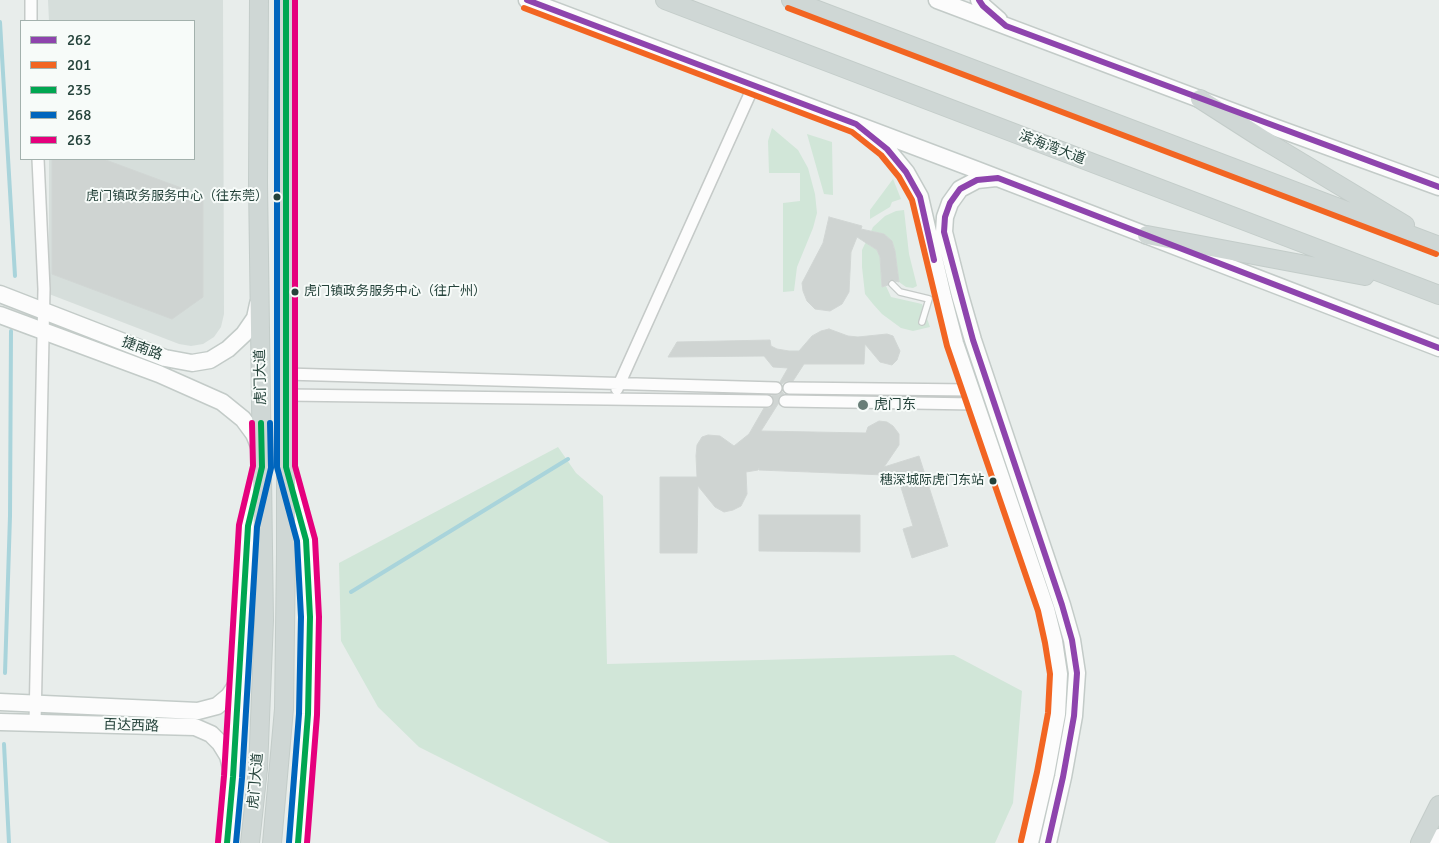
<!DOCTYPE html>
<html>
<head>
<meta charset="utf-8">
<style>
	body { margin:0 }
	#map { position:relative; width:1439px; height:843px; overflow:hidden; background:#e8edeb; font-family:Signika,sans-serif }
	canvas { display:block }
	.legend { position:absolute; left:20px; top:20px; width:175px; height:140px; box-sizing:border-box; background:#f7fbf9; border:1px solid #a3b1ad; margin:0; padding:6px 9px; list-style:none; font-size:15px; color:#24423a }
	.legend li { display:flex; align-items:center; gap:10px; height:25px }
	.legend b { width:25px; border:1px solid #a3b1ad }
</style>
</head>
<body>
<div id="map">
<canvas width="1439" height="843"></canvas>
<ul class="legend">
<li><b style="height:6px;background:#8e44ad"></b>262</li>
<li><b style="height:6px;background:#f26522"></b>201</li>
<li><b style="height:6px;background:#00a651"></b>235</li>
<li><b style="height:6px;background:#0065bd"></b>268</li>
<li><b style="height:6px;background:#e5007d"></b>263</li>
</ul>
</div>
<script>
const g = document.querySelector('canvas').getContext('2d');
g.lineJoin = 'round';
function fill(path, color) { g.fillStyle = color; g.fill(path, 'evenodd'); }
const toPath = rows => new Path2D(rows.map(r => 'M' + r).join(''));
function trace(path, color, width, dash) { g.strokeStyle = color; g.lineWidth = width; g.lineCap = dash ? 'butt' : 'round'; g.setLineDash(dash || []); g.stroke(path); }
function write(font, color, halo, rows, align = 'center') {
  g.font = font + ' Signika,"Noto Sans SC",sans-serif'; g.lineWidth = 4; g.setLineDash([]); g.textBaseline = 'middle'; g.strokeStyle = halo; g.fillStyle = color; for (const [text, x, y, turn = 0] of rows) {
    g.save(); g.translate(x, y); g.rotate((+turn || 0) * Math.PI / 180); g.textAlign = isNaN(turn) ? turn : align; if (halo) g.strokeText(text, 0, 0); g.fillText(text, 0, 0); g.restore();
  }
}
fill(toPath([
	[48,0,223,0,224,314,221,327,214,337,203,344,191,346,179,344,49,294,49,159,194,159,194,21,49,21]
]), '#d6dedb');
fill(toPath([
	[772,128,798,150,808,168,815,194,817,213,813,228,797,267,794,291,783,292,783,203,800,201,800,173,769,173,768,141],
	[807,134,832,142,833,195,824,194],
	[893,179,901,199,892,202,890,207,870,219,870,210],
	[904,210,909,254,917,286,913,288,906,287,899,282,895,251,892,241,884,234,871,231,869,245,877,250,880,257,882,287,886,286,891,297,922,304,930,327,913,331,901,328,882,314,873,304,865,294,862,267,862,250,873,227,885,216,896,211],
	[558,447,576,473,603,496,607,664,954,655,1022,691,1013,803,995,843,610,843,419,747,378,707,341,641,339,563]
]), '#d1e6d8');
trace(toPath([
	[0,22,15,276],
	[351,592,568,459],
	[5,673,10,516,11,331],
	[4,744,9,843]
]), '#a9d4db', 4);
const building = toPath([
	[52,159,103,159,203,196,203,297,172,319,52,274,52,159],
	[829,217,862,226,861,229,884,234,892,241,895,251,899,282,890,280,888,285,882,287,880,257,877,250,857,237,851,252,849,292,842,304,830,311,815,309,807,301,803,291,802,283,823,243,829,217],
	[829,329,848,336,858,337,887,334,893,336,900,351,897,360,892,365,880,362,865,344,864,364,804,364,793,381,786,381,782,384,780,382,788,368,773,367,764,356,668,357,677,342,770,340,771,346,777,349,789,351,799,351,812,336,821,331,829,329],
	[782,392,784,394,779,397,778,404,761,431,866,433,868,427,879,421,887,422,893,426,899,434,899,445,884,467,919,456,948,546,912,558,903,529,913,526,900,484,889,487,885,475,759,470,759,468,758,470,746,472,747,494,741,506,733,510,724,512,715,507,698,486,697,553,660,553,660,477,697,477,696,456,697,445,702,437,708,435,720,436,734,446,749,434,764,408,770,408,773,405,774,401,772,395,779,395,782,392],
	[759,515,860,515,860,552,759,551,759,515]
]);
fill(building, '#cfd4d2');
trace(building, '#d1d6d4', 1);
const lane = toPath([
	[892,284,900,292,929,299,922,322]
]);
const street = toPath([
	[31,0,31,21],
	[286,374,776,388],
	[789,388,971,390],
	[617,389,754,85],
	[286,395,767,401],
	[785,401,976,404],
	[35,723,44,289,38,159]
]);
const secondary = toPath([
	[527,0,977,170,1439,348],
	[937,0,1271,126,1439,187],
	[979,0,983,6,999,20],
	[869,135,887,149,906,172,920,197,943,297,955,343,1046,609,1054,641,1059,674,1057,714,1046,774,1030,843],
	[996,178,977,180,960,189,950,203,945,217,944,232,960,295,973,340,1062,605,1072,640,1077,673,1074,716,1063,777,1048,843],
	[0,294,165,358,192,363,210,360,228,349,244,334,255,318,258,304],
	[0,315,159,374,222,402,243,419,254,434,261,451],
	[289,478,306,540,310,617,308,714,298,843],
	[0,702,198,711,217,706,229,696,239,681],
	[0,722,195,727,211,734,220,743,228,756,231,768],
	[227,843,233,777,248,526,258,483],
	[1436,843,1439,837]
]);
const primary = toPath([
	[665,0,1439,295],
	[791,0,1439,246],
	[1200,99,1264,140,1405,225],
	[1147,235,1365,276],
	[250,843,258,769,264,620,258,183,259,0],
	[272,843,284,709,286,554,286,0],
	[1420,843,1439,805]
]);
trace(lane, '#c5cac8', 8);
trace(street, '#c5cac8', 14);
trace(secondary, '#c3cbc8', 19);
trace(primary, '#c3ccc9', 20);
trace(lane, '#fcfcfc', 5.5);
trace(street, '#fcfcfc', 11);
trace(secondary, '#fcfcfc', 16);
trace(primary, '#cfd7d5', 18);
trace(toPath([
	[527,0,856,124,887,149,906,172,920,197,934,260],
	[979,0,983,6,1006,26,1439,187],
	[1048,843,1063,777,1074,716,1077,673,1072,640,1062,605,973,340,944,232,945,217,950,203,960,189,977,180,998,178,1439,348]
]), '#8e44ad', 6);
trace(toPath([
	[524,8,852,132,881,155,899,177,912,200,947,346,1038,611,1045,643,1050,674,1048,713,1037,772,1021,841],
	[788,8,1436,254]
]), '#f26522', 6);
trace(toPath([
	[286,0,286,467,306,540,310,617,308,714,298,843],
	[227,843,233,777,248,526,262,467,261,423]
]), '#00a651', 6);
trace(toPath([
	[277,0,277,467,297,541,301,617,299,714,289,842],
	[236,843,242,778,257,527,271,468,270,423]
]), '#0065bd', 6);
trace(toPath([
	[295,0,295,466,315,539,319,617,317,715,307,843],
	[218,842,224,776,239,525,253,466,252,423]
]), '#e5007d', 6);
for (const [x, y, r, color] of [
	[277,197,4.5,"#24423a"],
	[295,292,4.5,"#24423a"],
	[863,405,6,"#697e78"],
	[993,481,4.5,"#24423a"]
]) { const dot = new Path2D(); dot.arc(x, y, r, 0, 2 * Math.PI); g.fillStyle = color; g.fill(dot); trace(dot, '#f7fbf9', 2); }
write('13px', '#24423a', '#f7fbf9', [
	["虎门镇政务服务中心（往东莞）",268,197],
	["虎门镇政务服务中心（往广州）",304,292,"left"],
	["穗深城际虎门东站",984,481]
], 'right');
write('14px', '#24423a', '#f7fbf9', [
	["滨海湾大道",1052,148,21],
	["捷南路",142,349,20],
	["虎门大道",261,377,-91],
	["百达西路",131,726,2],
	["虎门大道",256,781,-85]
]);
write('14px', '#24423a', '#f7fbf9', [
	["虎门东",874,405]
], 'left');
</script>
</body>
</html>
